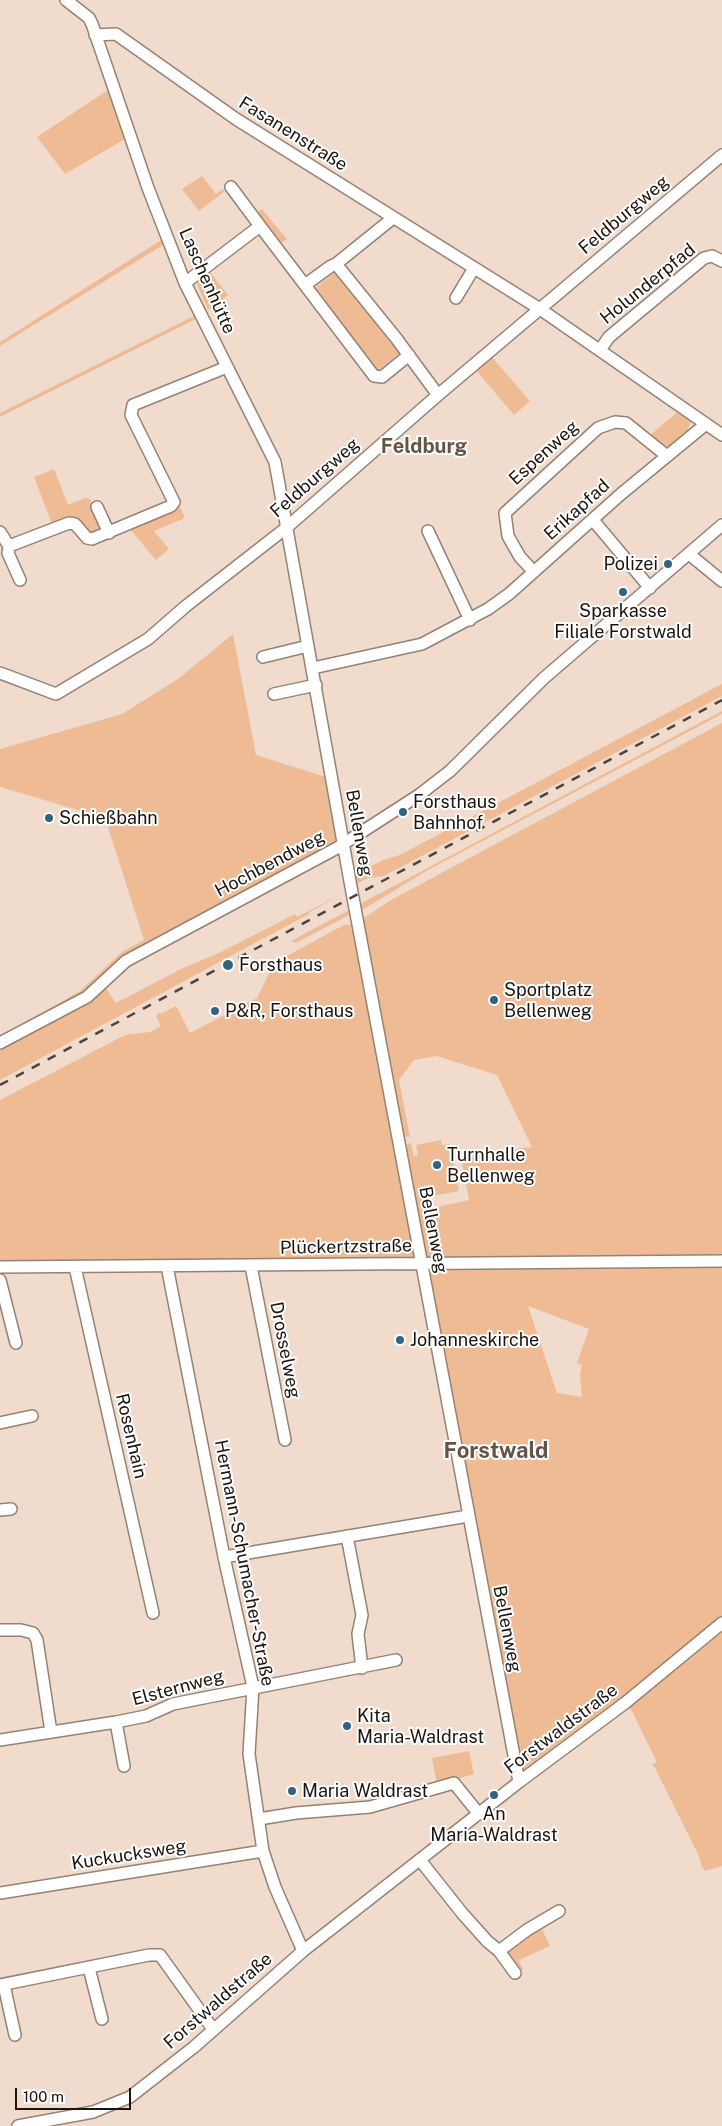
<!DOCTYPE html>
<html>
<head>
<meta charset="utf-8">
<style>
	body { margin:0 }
	#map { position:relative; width:722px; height:2126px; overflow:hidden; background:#f1dbcc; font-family:"Public Sans",sans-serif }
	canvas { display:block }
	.scale { position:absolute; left:15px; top:2088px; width:116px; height:22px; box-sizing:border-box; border:2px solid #1b140f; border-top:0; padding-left:6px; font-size:15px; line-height:18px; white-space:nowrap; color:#1b140f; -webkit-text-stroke:4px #fff; paint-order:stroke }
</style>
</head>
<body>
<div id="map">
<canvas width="722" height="2126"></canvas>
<div class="scale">100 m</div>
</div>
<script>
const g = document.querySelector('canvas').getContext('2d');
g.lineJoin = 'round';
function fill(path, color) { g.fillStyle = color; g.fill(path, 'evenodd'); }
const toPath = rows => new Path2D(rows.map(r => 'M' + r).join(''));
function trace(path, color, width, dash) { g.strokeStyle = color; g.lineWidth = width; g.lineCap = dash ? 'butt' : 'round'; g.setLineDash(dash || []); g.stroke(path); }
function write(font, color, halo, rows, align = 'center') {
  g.font = font + ' "Public Sans",sans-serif'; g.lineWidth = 4; g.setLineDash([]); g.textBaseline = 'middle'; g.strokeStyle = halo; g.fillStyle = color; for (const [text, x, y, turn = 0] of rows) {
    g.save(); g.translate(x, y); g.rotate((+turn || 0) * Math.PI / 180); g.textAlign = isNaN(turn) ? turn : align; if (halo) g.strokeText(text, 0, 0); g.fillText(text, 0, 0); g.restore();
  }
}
fill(toPath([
	[108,90,125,139,65,174,37,137],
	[202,176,216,194,223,189,225,191,199,211,182,189],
	[262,209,287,239,281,243,258,212],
	[161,240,163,245,0,346,0,342],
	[338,270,402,351,375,373,313,290],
	[210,272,228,295,208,310,197,284],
	[194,316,196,319,0,417,0,413],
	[491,356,530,401,514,415,475,369],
	[679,411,691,422,686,433,673,444,668,446,662,445,649,436],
	[54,469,68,505,85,498,90,499,102,525,101,529,88,534,73,517,52,524,34,477],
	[180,507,185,518,154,531,169,549,156,560,129,528],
	[233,634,256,755,326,777,339,842,125,956,82,996,0,1037,80,991,122,952,144,940,105,818,0,787,0,749,122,714,178,679],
	[722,684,722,696,384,876,368,878,355,885,353,876,383,860,400,855],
	[722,711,722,714,428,870,364,909,360,906,360,904],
	[722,723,722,1258,434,1260,425,1258,404,1146,411,1143,414,1156,418,1155,416,1145,441,1140,442,1145,450,1144,459,1191,426,1197,428,1209,469,1200,461,1156,532,1147,497,1075,437,1056,414,1060,399,1080,410,1137,403,1136,361,920,391,900],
	[343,893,308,913,309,914,0,1080,0,1050,71,1013,105,987,116,1003,181,969,221,952,295,914,297,917],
	[351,909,351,914,296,943,291,941],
	[354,924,416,1258,0,1262,0,1100,125,1035,150,1032,161,1026,156,1016,160,1012,161,1014,176,1006,190,1033,257,998,274,963,344,925],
	[722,1265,722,1620,655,1675,521,1775,427,1270,432,1267],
	[528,1306,589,1329,577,1363,582,1365,580,1375,582,1397,557,1393],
	[722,1628,722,1866,705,1871,702,1867,698,1854,654,1766,651,1765,657,1762,629,1705],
	[469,1751,474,1774,437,1785,432,1758],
	[539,1923,550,1946,519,1960,523,1970,518,1971,505,1958,506,1948]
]), '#eebb94');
const minor = toPath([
	[66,0,89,18,92,24,148,188,185,283,275,462,351,887,519,1782],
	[95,35,116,34,236,119,540,309,722,435],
	[231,187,260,226],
	[336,264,396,338,438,395],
	[185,283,260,226,374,376,382,377,409,355],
	[305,285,331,266,336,264,393,218],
	[456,298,474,268],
	[600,350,609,337,704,258,712,256,722,261],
	[97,507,109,533],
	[593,520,650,588],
	[428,531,470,620],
	[0,532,9,546,69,523,75,524,87,538,92,539,171,506,174,502,131,415,133,405,227,367],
	[9,546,8,553,20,580],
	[689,554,722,581],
	[534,572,520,557,508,536,505,513,598,428,615,422,626,423,667,456],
	[263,657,308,646],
	[313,668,422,644,488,609,509,594,621,494,706,424],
	[0,673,56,694,148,639,186,606,286,528,438,395,722,155],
	[274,694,316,685],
	[0,1043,87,997,126,961,337,848,419,795,450,771,544,678,722,525],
	[167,1266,224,1557,253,1687,249,1754,263,1851,275,1887,303,1951],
	[251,1266,285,1440],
	[0,1267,722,1261],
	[75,1267,153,1613],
	[0,1280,16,1343],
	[0,1423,32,1416],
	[0,1510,11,1509],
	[347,1536,362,1615,358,1634,362,1668],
	[224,1557,468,1516],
	[0,1630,21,1630,33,1633,37,1640,51,1732],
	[116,1722,124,1766],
	[0,1740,116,1722,146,1716,173,1704,396,1660],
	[259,1819,296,1813,370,1807,454,1783,479,1814],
	[420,1860,462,1913,487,1941,499,1951,515,1973],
	[0,1893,263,1851],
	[499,1951,527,1930,559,1911],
	[89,1968,102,2019],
	[0,1985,149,1955,160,1955,213,2029],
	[4,1985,15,2035],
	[18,2126,93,2112,130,2097,194,2047,303,1951,519,1782,625,1703,722,1623]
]);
trace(minor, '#958273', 14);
trace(minor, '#fff', 11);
trace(toPath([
	[0,1085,722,700]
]), '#4d433c', 2.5, [9, 9]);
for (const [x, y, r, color] of [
	[668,564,5,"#326381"],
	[623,592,5,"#326381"],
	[403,812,5,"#326381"],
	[49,818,5,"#326381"],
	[228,965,6,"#326381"],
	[494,1000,5,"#326381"],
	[215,1011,5,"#326381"],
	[437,1165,5,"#326381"],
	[400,1340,5,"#326381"],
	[347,1726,5,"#326381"],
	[292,1791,5,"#326381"],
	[494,1795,5,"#326381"]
]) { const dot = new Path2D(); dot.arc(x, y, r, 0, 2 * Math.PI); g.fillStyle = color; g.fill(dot); trace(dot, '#fff', 2); }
write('18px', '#1b140f', '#fff', [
	["Fasanenstraße",293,134,32],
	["Feldburgweg",624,215,-40],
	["Laschenhütte",207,281,66],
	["Holunderpfad",648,284,-39],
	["Espenweg",544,453,-42],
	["Feldburgweg",315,478,-41],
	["Erikapfad",577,510,-42],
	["Bellenweg",359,833,80],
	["Hochbendweg",270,864,-28],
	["Bellenweg",433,1230,79],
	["Plückertzstraße",346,1247,-1],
	["Drosselweg",285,1350,79],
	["Rosenhain",131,1436,77],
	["Hermann-Schumacher-Straße",244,1563,79],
	["Bellenweg",507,1629,79],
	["Elsternweg",178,1688,-15],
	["Forstwaldstraße",561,1729,-37],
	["Kuckucksweg",129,1855,-9],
	["Forstwaldstraße",218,2001,-41]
]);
write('18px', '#1b140f', '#fff', [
	["Polizei",658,564,"right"],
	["Sparkasse",623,611,"center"],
	["Filiale Forstwald",623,632,"center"],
	["Forsthaus",413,802],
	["Bahnhof",413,823],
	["Schießbahn",59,818],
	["Forsthaus",239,965],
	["Sportplatz",504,990],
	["Bellenweg",504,1011],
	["P&R, Forsthaus",225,1011],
	["Turnhalle",447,1155],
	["Bellenweg",447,1176],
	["Johanneskirche",410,1340],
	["Kita",357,1716],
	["Maria-Waldrast",357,1737],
	["Maria Waldrast",302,1791],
	["An",494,1814,"center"],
	["Maria-Waldrast",494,1835,"center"]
], 'left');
write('bold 20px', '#655345', '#fff', [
	["Feldburg",424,447]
]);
write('bold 22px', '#655345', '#fff', [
	["Forstwald",496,1451]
]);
</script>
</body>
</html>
